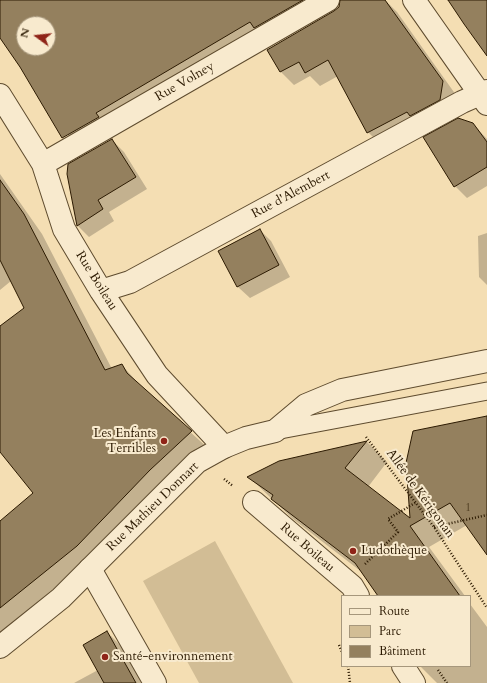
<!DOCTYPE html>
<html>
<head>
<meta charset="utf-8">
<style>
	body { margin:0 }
	#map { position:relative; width:487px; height:683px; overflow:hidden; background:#f4deb3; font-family:Cardo,serif }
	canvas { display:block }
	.legend { position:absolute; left:341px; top:595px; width:130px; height:72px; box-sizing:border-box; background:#f8eace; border:1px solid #a6977c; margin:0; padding:5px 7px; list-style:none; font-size:12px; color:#2c1a02 }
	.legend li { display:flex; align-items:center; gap:8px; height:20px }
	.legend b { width:20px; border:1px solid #a6977c }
	.north { position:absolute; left:16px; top:16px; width:40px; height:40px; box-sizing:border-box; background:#f8eace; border:1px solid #a6977c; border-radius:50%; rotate:285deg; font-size:11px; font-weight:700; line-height:16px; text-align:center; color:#2c1a02 }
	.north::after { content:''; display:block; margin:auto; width:14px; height:18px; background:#8f2418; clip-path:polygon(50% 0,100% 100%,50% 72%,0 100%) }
</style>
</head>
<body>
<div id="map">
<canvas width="487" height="683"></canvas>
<ul class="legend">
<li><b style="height:5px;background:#f8eace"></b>Route</li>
<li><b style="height:11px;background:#d2bd95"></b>Parc</li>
<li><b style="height:11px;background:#94805e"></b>Bâtiment</li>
</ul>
<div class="north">N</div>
</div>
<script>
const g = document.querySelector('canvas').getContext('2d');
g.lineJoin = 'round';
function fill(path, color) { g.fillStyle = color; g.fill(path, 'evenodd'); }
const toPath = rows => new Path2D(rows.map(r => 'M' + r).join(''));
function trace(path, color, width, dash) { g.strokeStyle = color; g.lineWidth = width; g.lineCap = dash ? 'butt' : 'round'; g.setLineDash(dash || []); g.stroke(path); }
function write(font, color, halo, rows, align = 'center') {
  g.font = font + ' Cardo,serif'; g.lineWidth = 4; g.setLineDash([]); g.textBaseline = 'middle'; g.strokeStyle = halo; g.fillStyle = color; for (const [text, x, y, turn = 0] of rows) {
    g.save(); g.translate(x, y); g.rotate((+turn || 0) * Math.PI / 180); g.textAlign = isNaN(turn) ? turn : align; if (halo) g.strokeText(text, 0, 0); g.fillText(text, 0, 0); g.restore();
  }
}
fill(toPath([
	[215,541,293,683,199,683,143,581]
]), '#d2bd95');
fill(toPath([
	[0,0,385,0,397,12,456,95,382,146,368,132,338,76,320,86,310,76,294,85,281,72,268,50,335,12,339,7,341,1,336,2,81,149,68,135,0,37],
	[24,24,48,24,48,48,24,48],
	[473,124,487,139,487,186,467,198,455,186,424,138],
	[112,140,124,152,147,189,109,212,114,221,89,237,78,226,71,188],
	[0,174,42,234,112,369,122,365,143,389,210,450,0,642,0,523,35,493,0,451,0,328,25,308,11,281,0,290],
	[260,230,271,241,290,277,250,298,238,287,220,251],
	[487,233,487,285,479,277,478,236],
	[487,417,487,553,467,525,429,547,465,596,379,596,363,573,293,519,249,477,279,462,367,442,387,462,368,487,411,521],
	[470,604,487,627,487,683,437,683,420,666,470,666],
	[107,632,126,651,143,683,74,683,98,670]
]), '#0003');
const building = toPath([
	[0,0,303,0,254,28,250,22,96,113,99,117,62,138,20,67,0,38,0,0],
	[24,24,48,24,48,48,24,48,24,24],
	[340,0,385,0,443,81,440,100,410,116,407,112,367,133,328,60,305,73,299,62,280,72,267,50,334,11,339,7,340,0],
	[448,0,487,0,487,56,464,24,448,0],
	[458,118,473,123,487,142,487,167,454,187,423,137,458,118],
	[112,139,136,177,98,200,103,209,77,226,67,174,68,164,112,139],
	[0,180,24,214,105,370,122,364,127,373,192,431,150,470,77,546,0,608,0,521,33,493,0,452,0,326,24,308,0,260,0,180],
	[260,229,279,265,237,287,218,251,260,229],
	[487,416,487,555,450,503,410,526,460,596,378,596,355,563,271,499,273,495,247,477,279,461,367,441,345,468,410,518,406,463,413,431,487,416],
	[107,631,136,683,104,683,83,645,107,631]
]);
fill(building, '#94805e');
trace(building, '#2c1a02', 1);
const service = toPath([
	[275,431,487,391]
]);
const minor = toPath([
	[0,95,43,164,64,229,101,291,157,375,224,447],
	[43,164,328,0],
	[101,291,130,282,462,102,487,91],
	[254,502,352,586,358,596],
	[90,569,155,683],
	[403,666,414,683]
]);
const tertiary = toPath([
	[414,0,487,104],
	[0,647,61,598,197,462,224,447,246,438,275,431,306,405,342,390,487,361]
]);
trace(service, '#5e4b2e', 19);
trace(minor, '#5e4b2e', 24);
trace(tertiary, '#5e4b2e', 24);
trace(toPath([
	[366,437,434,527,487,608],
	[224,479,233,486],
	[434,527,487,515],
	[365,564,398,532,388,519,415,503],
	[339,645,342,652],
	[348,666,350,683],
	[438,670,447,683]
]), '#2c1a02', 2.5, [1, 2]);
trace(service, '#f8eace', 17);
trace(minor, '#f8eace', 22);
trace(tertiary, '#f8eace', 22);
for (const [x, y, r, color] of [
	[164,441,4,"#8f2418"],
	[353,551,4,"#8f2418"],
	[105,657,4,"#8f2418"]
]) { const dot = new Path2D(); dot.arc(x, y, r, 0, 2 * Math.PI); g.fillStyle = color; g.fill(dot); trace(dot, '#f8eace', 1.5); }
write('11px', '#463419', null, [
	["1",468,508]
]);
write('13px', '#2c1a02', '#f8eace', [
	["Rue Volney",185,82,-30],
	["Rue d'Alembert",291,195,-28],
	["Rue Boileau",96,281,58],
	["Allée de Kérigonan",420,494,54],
	["Rue Mathieu Donnart",153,507,-44],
	["Rue Boileau",307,548,41]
]);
write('13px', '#2c1a02', '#f8eace', [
	["Les Enfants",156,434,"right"],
	["Terribles",156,449,"right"],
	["Ludothèque",361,551],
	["Santé-environnement",113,657]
], 'left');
</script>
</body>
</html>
